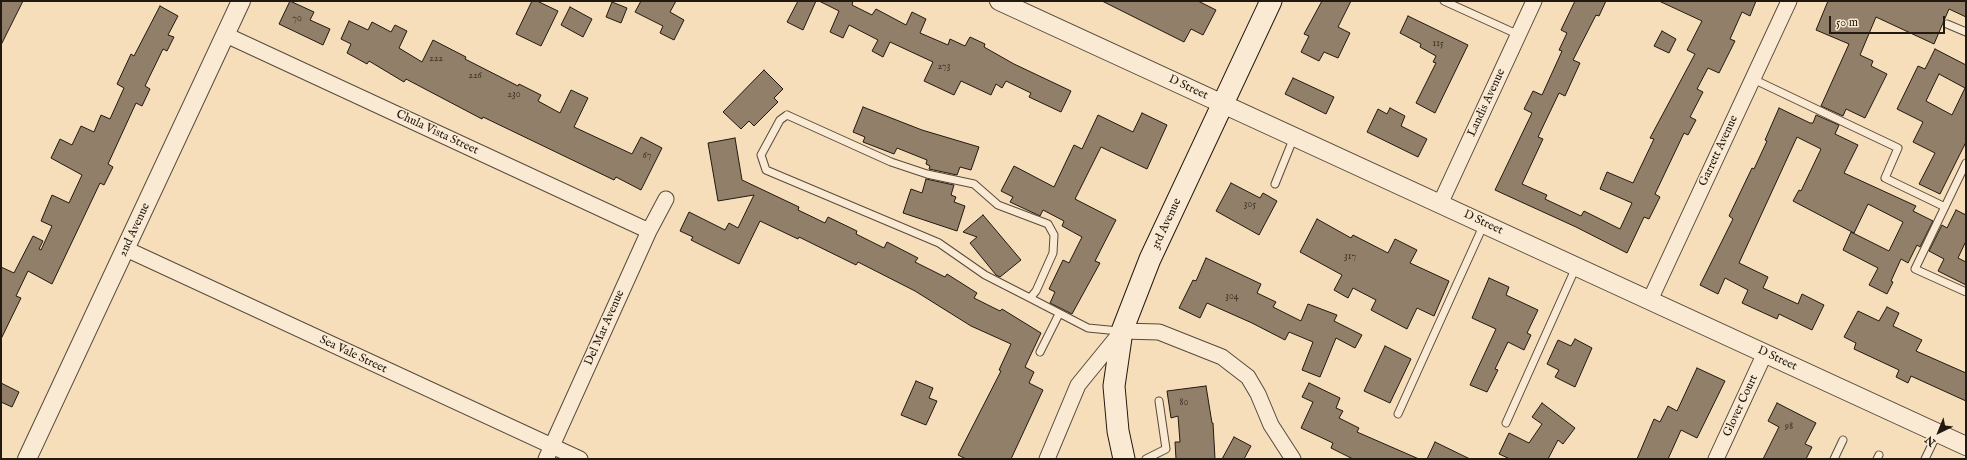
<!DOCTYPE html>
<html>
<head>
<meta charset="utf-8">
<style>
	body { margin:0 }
	#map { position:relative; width:1967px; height:460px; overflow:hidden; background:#f7debb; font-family:"IM FELL English",serif }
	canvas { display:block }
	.frame { position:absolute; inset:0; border:2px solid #221910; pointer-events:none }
	.north { position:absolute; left:1919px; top:412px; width:40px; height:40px; -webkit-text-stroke:3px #faead3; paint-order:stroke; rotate:223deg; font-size:11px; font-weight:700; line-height:16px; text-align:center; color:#221910 }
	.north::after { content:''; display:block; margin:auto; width:14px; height:18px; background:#221910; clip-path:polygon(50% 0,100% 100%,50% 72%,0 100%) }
	.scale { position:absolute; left:1829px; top:16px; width:116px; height:18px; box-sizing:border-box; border:2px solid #221910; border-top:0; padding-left:5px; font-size:12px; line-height:14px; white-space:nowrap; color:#221910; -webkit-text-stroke:3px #faead3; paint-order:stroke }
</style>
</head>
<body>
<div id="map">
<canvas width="1967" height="460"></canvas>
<div class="frame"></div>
<div class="north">N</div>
<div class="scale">50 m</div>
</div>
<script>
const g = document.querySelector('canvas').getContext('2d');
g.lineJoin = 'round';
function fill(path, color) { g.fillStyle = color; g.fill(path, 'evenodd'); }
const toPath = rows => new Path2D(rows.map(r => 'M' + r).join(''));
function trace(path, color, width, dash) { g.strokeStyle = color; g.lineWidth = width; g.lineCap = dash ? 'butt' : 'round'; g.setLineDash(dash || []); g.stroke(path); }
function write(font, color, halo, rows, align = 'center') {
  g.font = font + ' "IM FELL English",serif'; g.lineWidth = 3; g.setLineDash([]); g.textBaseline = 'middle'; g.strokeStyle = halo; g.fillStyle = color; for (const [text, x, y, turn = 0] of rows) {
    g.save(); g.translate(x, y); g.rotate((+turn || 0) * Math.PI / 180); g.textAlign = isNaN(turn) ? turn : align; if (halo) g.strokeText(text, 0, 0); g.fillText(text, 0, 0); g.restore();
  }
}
const building = toPath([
	[1,1,23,1,1,45,1,1],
	[290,1,314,12,310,20,330,29,323,45,279,24,290,1],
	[532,1,537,1,558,11,541,46,516,34,532,1],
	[641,1,676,1,670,12,684,20,674,40,660,33,663,26,635,12,641,1],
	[798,1,816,1,803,30,787,22,798,1],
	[819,1,853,1,852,5,872,15,876,9,906,25,912,12,926,19,920,33,948,45,950,39,965,46,970,37,985,44,984,47,1014,64,1071,91,1061,112,1029,97,1031,93,1006,81,1002,88,996,84,991,95,961,81,954,95,924,81,933,62,890,42,883,57,872,51,878,40,849,25,843,38,830,32,839,11,819,1],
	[1102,1,1198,1,1216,10,1203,35,1191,29,1184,42,1102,1],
	[1322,1,1351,1,1338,27,1350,33,1338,58,1324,52,1319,61,1301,52,1309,36,1304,34,1322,1],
	[1575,1,1606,1,1599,16,1596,15,1573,60,1580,63,1565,96,1559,93,1538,137,1543,139,1522,184,1547,195,1545,199,1581,216,1584,211,1620,229,1632,203,1600,189,1607,172,1633,183,1654,139,1650,138,1695,54,1687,50,1702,21,1659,1,1756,1,1750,16,1742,12,1730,39,1735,41,1719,73,1708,68,1697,89,1703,92,1690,117,1696,120,1688,135,1684,133,1655,194,1660,197,1649,219,1644,217,1627,253,1576,227,1495,190,1532,113,1524,109,1533,91,1542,95,1562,51,1559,50,1567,33,1561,30,1575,1],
	[1828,1,1966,1,1966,17,1949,9,1934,44,1876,17,1860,55,1873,61,1871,66,1887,74,1865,118,1846,109,1843,116,1821,106,1849,44,1816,30,1828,1],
	[612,2,627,8,621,23,606,17,612,2],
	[160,6,178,16,168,35,174,37,167,51,163,49,145,86,150,89,142,106,136,103,108,164,113,167,104,185,100,183,52,284,28,271,16,296,21,298,1,339,1,267,14,273,33,236,43,241,39,249,41,250,52,226,41,221,52,195,69,203,82,175,51,158,60,139,72,145,81,126,94,132,101,115,110,119,124,88,117,84,131,54,134,56,160,6],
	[570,7,592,19,583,37,561,25,570,7],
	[1408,16,1468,45,1435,113,1416,103,1436,63,1433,62,1436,56,1420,47,1421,44,1400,33,1408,16],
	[349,21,368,30,372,22,391,32,395,25,407,31,399,48,422,62,433,40,466,57,465,59,518,86,519,84,541,95,538,101,560,113,571,90,588,98,574,127,632,154,641,137,662,148,641,190,616,177,614,180,483,117,482,119,406,79,404,82,369,61,367,64,347,53,351,44,341,39,349,21],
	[1662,31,1676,39,1669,53,1654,46,1662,31],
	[1935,49,1966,65,1966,142,1940,194,1919,184,1935,153,1913,142,1923,122,1897,109,1918,66,1925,69,1935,49],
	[1939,74,1965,88,1952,115,1926,101,1939,74],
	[764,70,783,89,774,98,778,102,754,126,749,121,741,129,723,112,764,70],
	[1293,78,1334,97,1326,114,1285,94,1293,78],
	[863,107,922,130,979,147,971,170,960,167,957,175,929,169,930,166,926,164,927,160,897,148,894,154,863,142,865,137,853,132,863,107],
	[1390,108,1405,116,1401,126,1427,139,1418,157,1367,132,1378,109,1387,114,1390,108],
	[1779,108,1810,123,1813,123,1816,115,1839,125,1835,134,1858,145,1844,173,1916,206,1913,211,1933,221,1920,247,1917,245,1908,263,1901,259,1891,281,1893,282,1887,294,1869,285,1878,268,1843,250,1851,232,1889,251,1903,222,1868,204,1854,233,1793,201,1799,190,1801,191,1821,149,1797,137,1739,263,1768,277,1763,288,1798,304,1802,294,1824,305,1812,330,1779,314,1777,319,1742,303,1748,290,1725,278,1718,294,1700,285,1733,219,1729,216,1752,168,1754,169,1767,141,1765,140,1779,108],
	[1142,113,1167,125,1147,169,1101,147,1075,199,1116,220,1095,261,1100,263,1072,314,1050,303,1055,292,1049,289,1063,260,1069,263,1082,237,1062,226,1064,221,1043,210,1040,216,1010,202,1013,197,1001,191,1014,166,1054,187,1074,145,1082,149,1098,115,1133,132,1142,113],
	[735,138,742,180,799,207,798,210,825,223,828,217,857,231,856,234,884,248,887,242,918,258,915,262,945,277,947,274,977,293,974,298,1000,311,1002,309,1041,333,1025,367,1034,372,1029,383,1043,390,1011,459,966,459,958,455,1001,371,999,370,1011,344,971,326,915,291,858,262,856,265,799,237,798,239,760,221,739,264,691,240,693,237,680,231,689,212,725,230,729,223,738,228,754,195,718,201,708,143,735,138],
	[926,179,954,185,951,195,956,197,954,202,965,206,957,231,903,213,911,189,922,193,926,179],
	[1231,183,1260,198,1263,193,1277,201,1259,235,1216,211,1231,183],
	[1956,210,1966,215,1966,241,1958,258,1966,262,1966,285,1938,271,1944,259,1929,251,1942,225,1947,228,1956,210],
	[983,215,1021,260,1000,277,996,275,970,243,977,237,963,232,983,215],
	[1317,219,1351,238,1353,235,1388,253,1395,239,1417,250,1410,263,1449,281,1434,316,1417,308,1407,329,1371,310,1376,300,1353,288,1348,298,1334,290,1342,275,1300,252,1317,219],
	[1206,258,1261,284,1257,293,1276,302,1273,307,1301,321,1308,304,1337,315,1334,321,1362,335,1355,348,1336,338,1320,377,1302,370,1313,342,1289,332,1285,340,1252,323,1207,303,1200,318,1179,308,1193,280,1196,281,1206,258],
	[1489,278,1509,287,1506,295,1538,310,1527,333,1531,335,1524,350,1508,342,1495,369,1498,370,1487,392,1470,385,1496,329,1472,318,1489,278],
	[1887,307,1899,313,1893,326,1922,340,1916,351,1966,373,1966,401,1911,376,1908,383,1896,377,1899,370,1854,349,1856,343,1844,337,1858,311,1879,321,1887,307],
	[1575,339,1592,348,1575,387,1555,377,1559,370,1547,364,1558,340,1571,346,1575,339],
	[1385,346,1411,359,1390,403,1364,391,1385,346],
	[1697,368,1725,381,1697,438,1681,430,1668,459,1637,459,1654,419,1660,422,1668,406,1677,411,1697,368],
	[916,381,933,388,929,398,937,401,926,425,901,415,916,381],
	[1,383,19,392,12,407,1,402,1,383],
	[1309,383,1340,398,1336,408,1343,411,1339,418,1359,428,1357,432,1419,459,1353,459,1331,448,1333,443,1301,428,1313,402,1302,397,1309,383],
	[1206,386,1212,423,1213,423,1215,459,1176,459,1175,442,1180,442,1178,416,1171,418,1167,391,1206,386],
	[1542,403,1575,428,1563,444,1558,440,1548,459,1510,459,1499,454,1509,433,1529,443,1542,424,1532,417,1542,403],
	[1777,403,1816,423,1805,444,1812,447,1806,459,1763,459,1779,427,1768,421,1777,403],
	[1234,437,1251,446,1244,459,1222,459,1234,437],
	[1435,442,1470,459,1427,459,1435,442]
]);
fill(building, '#917f69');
trace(building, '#221910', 1);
const service = toPath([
	[1444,1,1519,35],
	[1947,24,1966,32],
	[1753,79,1898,148,1885,178,1945,207],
	[787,115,891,162,927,174,974,184,998,205,1048,224,1054,235,1053,253,1036,291,1030,298,985,275,939,243,766,170,761,155,780,120,787,115],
	[1966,163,1915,269,1966,292],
	[1275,184,1294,137],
	[1030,298,1088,328,1119,331],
	[1040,352,1059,314],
	[1398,414,1484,224],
	[1506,423,1576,267],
	[1146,459,1166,449,1159,401],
	[1834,459,1843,440],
	[1877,459,1879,455],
	[1925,459,1937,434]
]);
const minor = toPath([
	[226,35,649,231],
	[1440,204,1534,1],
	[126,249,580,459],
	[1650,300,1789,1],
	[546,459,649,231,666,199],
	[1047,459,1078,385,1122,331,1159,332,1222,357,1248,377,1258,394,1271,425,1293,459],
	[1716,459,1765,353]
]);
const tertiary = toPath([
	[999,1,1966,446],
	[27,459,241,1]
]);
const secondary = toPath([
	[1124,459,1118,431,1114,386,1122,331,1150,259,1271,1]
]);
trace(service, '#574a3b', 9);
trace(minor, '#574a3b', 17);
trace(tertiary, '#574a3b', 20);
trace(secondary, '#221910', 23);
trace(service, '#faead3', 7);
trace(minor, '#faead3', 15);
trace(tertiary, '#faead3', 18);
trace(secondary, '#faead3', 21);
write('10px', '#3e3226', null, [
	["70",297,19],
	["115",1438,44],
	["222",436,59],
	["273",944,67],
	["226",475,76],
	["230",514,95],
	["67",647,156],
	["305",1250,205],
	["317",1350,257],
	["304",1232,297],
	["80",1184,403],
	["98",1789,427]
]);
write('12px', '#221910', '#faead3', [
	["D Street",1188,88,25],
	["Landis Avenue",1487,103,-65],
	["Chula Vista Street",437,133,25],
	["Garrett Avenue",1719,151,-65],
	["D Street",1483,223,25],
	["3rd Avenue",1167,224,-65],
	["2nd Avenue",135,230,-65],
	["Del Mar Avenue",605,328,-66],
	["Sea Vale Street",353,355,25],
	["D Street",1777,359,25],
	["Glover Court",1741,406,-65]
]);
</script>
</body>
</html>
